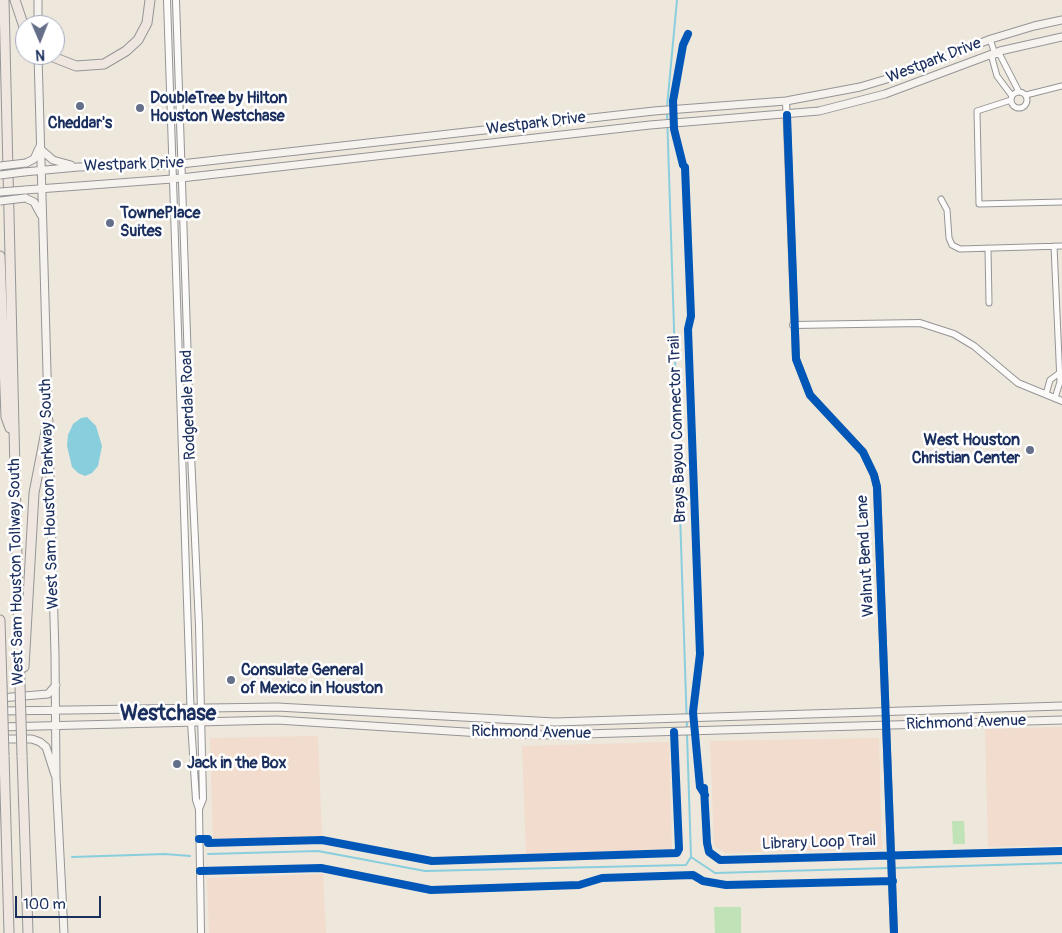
<!DOCTYPE html>
<html>
<head>
<meta charset="utf-8">
<style>
	body { margin:0 }
	#map { position:relative; width:1062px; height:933px; overflow:hidden; background:#eee7dc; font-family:Pangolin,sans-serif }
	canvas { display:block }
	.north { position:absolute; left:15px; top:15px; width:50px; height:50px; box-sizing:border-box; background:#fff; border:1px solid #a4acbf; border-radius:50%; rotate:179deg; font-size:14px; font-weight:700; line-height:20px; text-align:center; color:#1b2f5e }
	.north::after { content:''; display:block; margin:auto; width:18px; height:22px; background:#656f8a; clip-path:polygon(50% 0,100% 100%,50% 72%,0 100%) }
	.scale { position:absolute; left:15px; top:896px; width:86px; height:22px; box-sizing:border-box; border:2px solid #1b2f5e; border-top:0; padding-left:6px; font-size:15px; line-height:18px; white-space:nowrap; color:#1b2f5e; -webkit-text-stroke:4px #fff; paint-order:stroke }
</style>
</head>
<body>
<div id="map">
<canvas width="1062" height="933"></canvas>
<div class="north">N</div>
<div class="scale">100 m</div>
</div>
<script>
const g = document.querySelector('canvas').getContext('2d');
g.lineJoin = 'round';
function fill(path, color) { g.fillStyle = color; g.fill(path, 'evenodd'); }
const toPath = rows => new Path2D(rows.map(r => 'M' + r).join(''));
function trace(path, color, width, dash) { g.strokeStyle = color; g.lineWidth = width; g.lineCap = dash ? 'butt' : 'round'; g.setLineDash(dash || []); g.stroke(path); }
function write(font, color, halo, rows, align = 'center') {
  g.font = font + ' Pangolin,sans-serif'; g.lineWidth = 5; g.setLineDash([]); g.textBaseline = 'middle'; g.strokeStyle = halo; g.fillStyle = color; for (const [text, x, y, turn = 0] of rows) {
    g.save(); g.translate(x, y); g.rotate((+turn || 0) * Math.PI / 180); g.textAlign = isNaN(turn) ? turn : align; if (halo) g.strokeText(text, 0, 0); g.fillText(text, 0, 0); g.restore();
  }
}
fill(toPath([
	[1062,727,1062,845,988,847,985,729],
	[318,736,322,836,213,840,210,738],
	[879,738,882,849,725,853,714,846,710,741],
	[669,742,672,850,526,854,522,746],
	[323,874,326,933,209,933,207,878]
]), '#f1dccd');
fill(toPath([
	[952,821,964,821,965,844,953,844],
	[714,907,741,907,741,933,715,933]
]), '#bfe2b7');
fill(toPath([
	[87,417,96,426,102,446,98,466,92,473,85,476,78,473,72,467,67,446,68,435,73,424,81,418]
]), '#89cedc');
trace(toPath([
	[667,107,677,0],
	[667,112,687,729],
	[208,854,318,851,425,871,686,865,691,857,687,734],
	[72,857,165,854,190,856],
	[691,857,715,873,889,868],
	[894,868,1062,863]
]), '#89cedc', 2);
const minor = toPath([
	[990,39,995,54,992,58,997,76,1012,96],
	[995,54,1000,55,1019,92],
	'1011 100a8 8 0 1 1 16 0a8 8 0 1 1-16 0Z',
	[1026,95,1062,86],
	[1011,100,977,111,979,204,1062,202],
	[941,199,947,210,949,238,952,245,960,249,1062,246],
	[1054,246,1060,382,1055,398],
	[988,248,989,303],
	[1046,394,1050,380,1058,374]
]);
const tertiary = toPath([
	[167,0,191,722,196,800,199,809,201,933],
	[176,0,191,455,199,625,203,799,199,809],
	[786,101,796,359,810,395,863,452,874,475,877,487,894,933],
	[793,325,920,323,954,334,974,346,1018,383,1062,401]
]);
const secondary = toPath([
	[38,0,38,25],
	[38,55,55,654,56,778,64,933],
	[26,163,34,159,39,148,53,160,71,165],
	[24,172,78,167,172,165,654,111,786,101,860,87,890,78,991,39,1034,26,1062,20],
	[25,190,172,179,650,125,819,111,885,94,1000,51,1062,37],
	[25,198,34,202,41,215],
	[0,698,48,694,56,685],
	[0,711,277,707,555,722,1062,706],
	[0,727,277,720,497,734,550,735,1062,720],
	[0,739,32,739,40,742,46,747,55,775]
]);
const motorway = toPath([
	[4,0,20,685],
	[15,0,25,30],
	[48,55,76,66,104,64,126,51,138,40,147,23,150,0],
	[0,256,6,417,10,428],
	[0,620,2,685],
	[24,667,34,493,48,421],
	[4,755,9,933],
	[22,755,28,933]
]);
trace(minor, '#959597', 7);
trace(tertiary, '#959597', 8);
trace(secondary, '#959597', 9);
trace(motorway, '#959597', 11);
trace(minor, '#fcfbfa', 5);
trace(tertiary, '#fcfbfa', 6);
trace(secondary, '#f6f3ef', 7);
trace(motorway, '#eee6df', 9);
const secondaryBridge = toPath([
	[0,166,26,163],
	[0,175,24,172],
	[0,192,25,190],
	[0,201,25,198]
]);
const motorwayBridge = toPath([
	[2,685,4,755],
	[20,685,22,755]
]);
trace(secondaryBridge, '#959597', 9, []);
trace(motorwayBridge, '#959597', 11, []);
trace(secondaryBridge, '#f6f3ef', 7);
trace(motorwayBridge, '#eee6df', 9);
trace(toPath([
	[688,34,683,45,673,101,674,129,683,165,685,167,691,316,688,329,700,654,693,712,700,787,705,795],
	[787,115,796,359,810,395,863,452,874,475,877,487,894,933],
	[704,788,707,843,709,852,720,860,1062,851],
	[199,839,208,839,208,843,322,840,432,861,677,853,679,849,674,732],
	[200,871,321,868,431,890,579,885,602,878,693,875,703,881,726,885,893,881]
]), '#0057b8', 8);
for (const [x, y, r, color] of [
	[80,106,5,"#656f8a"],
	[140,108,5,"#656f8a"],
	[110,223,5,"#656f8a"],
	[1030,450,5,"#656f8a"],
	[231,680,5,"#656f8a"],
	[177,764,5,"#656f8a"]
]) { const dot = new Path2D(); dot.arc(x, y, r, 0, 2 * Math.PI); g.fillStyle = color; g.fill(dot); trace(dot, '#fff', 2); }
write('16px', '#1b2f5e', '#fff', [
	["Westpark Drive",934,61,-21],
	["Westpark Drive",536,124,-7],
	["Westpark Drive",134,165,-2],
	["Rodgerdale Road",189,405,-92],
	["Brays Bayou Connector Trail",678,429,-92],
	["West Sam Houston Parkway South",50,494,-92],
	["Walnut Bend Lane",866,556,-93],
	["West Sam Houston Tollway South",17,572,-91],
	["Richmond Avenue",966,723,-2],
	["Richmond Avenue",531,733,1],
	["Library Loop Trail",819,843,-2]
]);
write('bold 16px', '#1b2f5e', '#fff', [
	["DoubleTree by Hilton",150,99],
	["Houston Westchase",150,117],
	["Cheddar's",80,124,"center"],
	["TownePlace",120,214],
	["Suites",120,232],
	["West Houston",1020,441,"right"],
	["Christian Center",1020,459,"right"],
	["Consulate General",241,671],
	["of Mexico in Houston",241,689],
	["Jack in the Box",187,764]
], 'left');
write('bold 21px', '#1b2f5e', '#fff', [
	["Westchase",168,715]
]);
</script>
</body>
</html>
